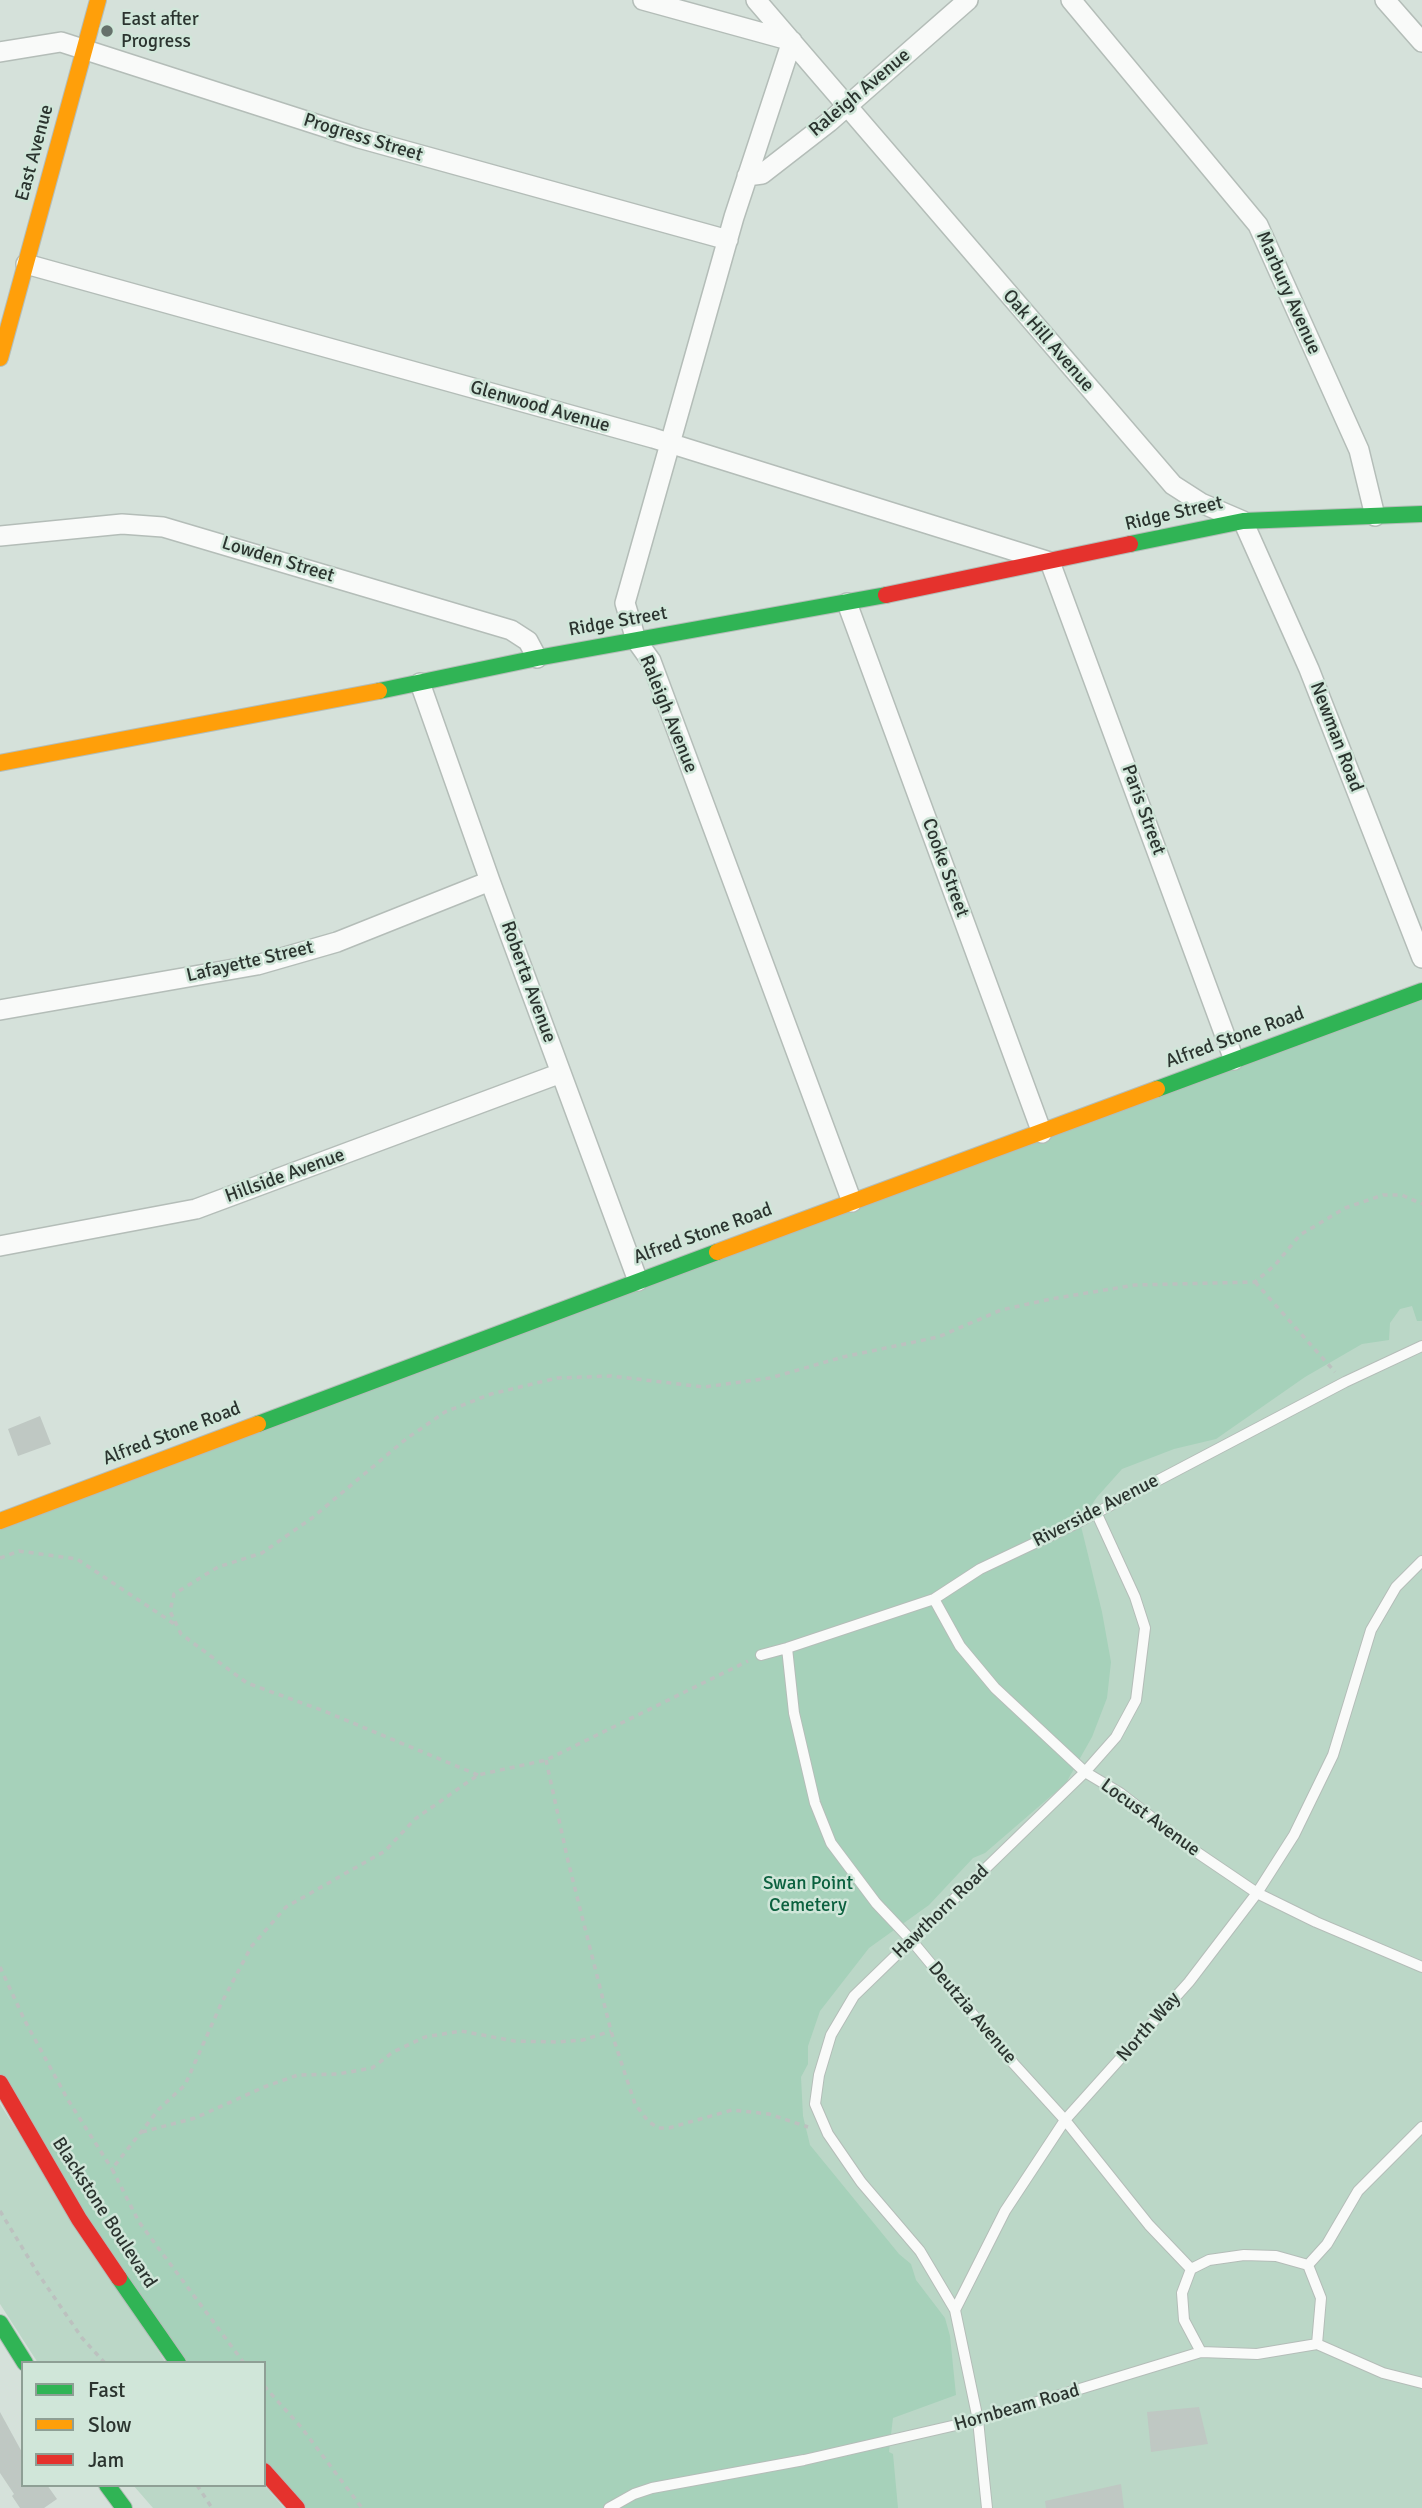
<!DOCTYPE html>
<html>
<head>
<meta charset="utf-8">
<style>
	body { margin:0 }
	#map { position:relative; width:1422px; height:2508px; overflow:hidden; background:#d5e1da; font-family:Signika,sans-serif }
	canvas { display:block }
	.legend { position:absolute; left:21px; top:2361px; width:245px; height:126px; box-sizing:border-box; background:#d0e6d9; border:2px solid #8e9f95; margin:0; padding:9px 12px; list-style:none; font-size:21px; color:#2b342f }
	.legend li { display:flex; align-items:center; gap:14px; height:35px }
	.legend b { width:35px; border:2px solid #8e9f95 }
</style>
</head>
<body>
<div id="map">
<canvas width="1422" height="2508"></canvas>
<ul class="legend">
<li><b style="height:9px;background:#30b455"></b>Fast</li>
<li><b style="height:9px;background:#ff9f0a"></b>Slow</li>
<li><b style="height:9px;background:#e5322d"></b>Jam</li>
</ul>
</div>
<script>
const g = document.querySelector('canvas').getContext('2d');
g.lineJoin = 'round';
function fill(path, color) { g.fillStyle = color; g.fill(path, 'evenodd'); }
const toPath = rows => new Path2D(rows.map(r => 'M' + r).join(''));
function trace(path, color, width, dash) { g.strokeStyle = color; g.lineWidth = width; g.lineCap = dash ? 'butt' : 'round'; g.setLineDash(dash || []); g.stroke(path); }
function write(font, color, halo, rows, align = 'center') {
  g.font = font + ' Signika,sans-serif'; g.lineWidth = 5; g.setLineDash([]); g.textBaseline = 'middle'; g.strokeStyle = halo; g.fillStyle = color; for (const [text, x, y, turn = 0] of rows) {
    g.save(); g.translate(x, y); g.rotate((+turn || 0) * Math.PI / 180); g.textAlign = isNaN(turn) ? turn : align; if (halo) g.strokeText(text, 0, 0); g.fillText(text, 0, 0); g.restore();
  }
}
fill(toPath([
	[1422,1008,1422,2508,334,2508,264,2363],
	[0,2104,166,2363,38,2363,0,2304],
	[133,2485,264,2485,284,2508,153,2508]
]), '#bbd7c7');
fill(toPath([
	[1422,993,1422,1321,1417,1321,1412,1306,1400,1309,1390,1323,1389,1340,1362,1344,1305,1377,1216,1439,1174,1449,1122,1469,1097,1497,1080,1522,1102,1612,1111,1662,1107,1698,1092,1737,1066,1783,985,1853,973,1858,929,1905,869,1948,820,2011,808,2046,808,2064,801,2077,803,2116,810,2145,899,2254,911,2264,916,2280,945,2318,950,2336,956,2395,893,2418,889,2452,893,2454,898,2508,295,2508,264,2474,264,2363,174,2363,0,2081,0,1530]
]), '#a6d1ba');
fill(toPath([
	[40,1416,51,1444,18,1456,8,1429],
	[1199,2407,1208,2444,1151,2452,1147,2412],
	[0,2412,23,2454,23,2485,47,2485,57,2499,44,2508,20,2508,12,2496,14,2494,0,2473],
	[1121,2484,1124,2508,1046,2508,1045,2501]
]), '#bfc8c3');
const lane = toPath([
	[934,1599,960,1646,995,1688,1085,1772,1120,1793,1195,1851,1257,1893,1316,1922,1422,1967],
	[787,1648,794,1713,815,1803,831,1843,876,1903,912,1941,1014,2064,1065,2120,1149,2225,1191,2269],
	[761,1655,787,1648,934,1599,980,1569,1075,1524,1345,1382,1422,1346],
	[1308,2265,1327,2244,1358,2191,1422,2127],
	[955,2310,920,2251,861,2182,828,2134,815,2104,819,2075,831,2035,854,1996,1085,1772,1116,1737,1136,1700,1145,1628,1135,1597,1096,1512],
	[1201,2352,1184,2320,1182,2293,1191,2269,1209,2260,1244,2255,1276,2256,1308,2265,1321,2298,1317,2344],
	[609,2508,634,2494,652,2488,804,2460,978,2420,1201,2352,1257,2354,1317,2344,1383,2373,1422,2383],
	[987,2508,978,2420,955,2310,1005,2211,1065,2120,1189,1982,1257,1893,1294,1835,1333,1755,1371,1630,1396,1587,1422,1561]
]);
const street = toPath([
	[643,0,792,41,734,217,625,603,636,640,651,661,852,1202],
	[756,0,1173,485,1201,503,1243,521,1309,669,1422,958],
	[1071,0,1258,225,1359,450,1375,516],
	[1385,0,1422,42],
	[0,52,61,42,359,138,728,240],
	[747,176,762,174,829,122,968,0],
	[26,264,653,438,1050,562,1234,1060],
	[0,536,122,524,163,527,511,630,528,641,537,658],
	[847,603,1042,1133],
	[420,683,490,881,638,1281],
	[0,1010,257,965,337,942,490,881],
	[0,1246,196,1209,561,1073]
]);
const fast = toPath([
	[1130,544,1243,521,1422,514],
	[379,691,537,658,886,595],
	[1157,1089,1422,991],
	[258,1424,717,1252],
	[119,2278,178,2363],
	[0,2323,25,2363],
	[107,2485,124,2508]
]);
const slow = toPath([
	[0,358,98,0],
	[0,763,379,691],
	[717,1252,1157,1089],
	[0,1521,258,1424]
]);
const jam = toPath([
	[886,595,1130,544],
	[0,2083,79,2219,119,2278],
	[264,2471,297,2508]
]);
trace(lane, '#b4bdb8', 12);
trace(street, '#b4bdb8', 22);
trace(fast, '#b4bdb8', 18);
trace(slow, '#b4bdb8', 18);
trace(jam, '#b4bdb8', 18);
trace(toPath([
	[1255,1282,1335,1372],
	[0,1558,19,1551,77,1559,176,1625],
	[546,1760,568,1861,611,2031,635,2104,648,2121,658,2128,669,2128,732,2110,769,2114,808,2127],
	[478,1775,324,1711,247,1683,181,1634,170,1611,174,1594,218,1567,262,1553,312,1518,406,1439,445,1412,491,1394,557,1378,611,1376,704,1387,770,1378,843,1357,938,1337,1001,1310,1051,1299,1135,1285,1255,1282,1275,1265,1300,1235,1345,1208,1383,1195,1402,1195,1422,1204],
	[0,1967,25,2021,68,2100,112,2169],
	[142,2132,195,2118,264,2087,298,2075,338,2074,372,2068,393,2052,425,2037,461,2031,514,2041,557,2042,583,2040,611,2031],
	[0,2211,37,2272,82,2338,105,2363],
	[244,2363,139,2222,112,2169,159,2109,185,2085,221,2004,251,1947,286,1907,385,1851,415,1819,478,1775,546,1760,748,1661],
	[264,2386,301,2427,362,2508],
	[197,2485,212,2508]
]), '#bcc1bf', 3.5, [5, 5]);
trace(lane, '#f9faf9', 10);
trace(street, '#f9faf9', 19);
trace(fast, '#30b455', 16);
trace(slow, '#ff9f0a', 16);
trace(jam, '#e5322d', 16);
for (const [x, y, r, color] of [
	[107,31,7,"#66716b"]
]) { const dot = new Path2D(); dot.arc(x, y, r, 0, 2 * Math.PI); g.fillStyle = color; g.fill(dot); trace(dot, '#d0e6d9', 2.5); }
write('19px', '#2b342f', '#d0e6d9', [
	["East after",121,20],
	["Progress",121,42]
], 'left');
write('19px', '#2b342f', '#d0e6d9', [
	["Raleigh Avenue",860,93,-40],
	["Progress Street",363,138,17],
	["East Avenue",35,153,-75],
	["Marbury Avenue",1288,293,66],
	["Oak Hill Avenue",1048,341,49],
	["Glenwood Avenue",540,407,16],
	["Ridge Street",1174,514,-13],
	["Lowden Street",278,560,17],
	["Ridge Street",618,622,-10],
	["Raleigh Avenue",668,714,68],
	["Newman Road",1336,737,69],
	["Paris Street",1143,810,70],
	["Cooke Street",945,868,70],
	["Lafayette Street",250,962,-13],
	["Roberta Avenue",528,982,70],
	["Alfred Stone Road",1235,1038,-20],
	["Hillside Avenue",285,1176,-20],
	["Alfred Stone Road",703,1234,-20],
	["Alfred Stone Road",172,1434,-21],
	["Riverside Avenue",1096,1511,-27],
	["Locust Avenue",1150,1818,36],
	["Hawthorn Road",941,1912,-44],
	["Deutzia Avenue",972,2013,50],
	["North Way",1149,2027,-49],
	["Blackstone Boulevard",104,2213,57],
	["Hornbeam Road",1017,2408,-16]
]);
write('19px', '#0b613f', '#d0e6d9', [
	["Swan Point",808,1884],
	["Cemetery",808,1906]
]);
</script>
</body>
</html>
